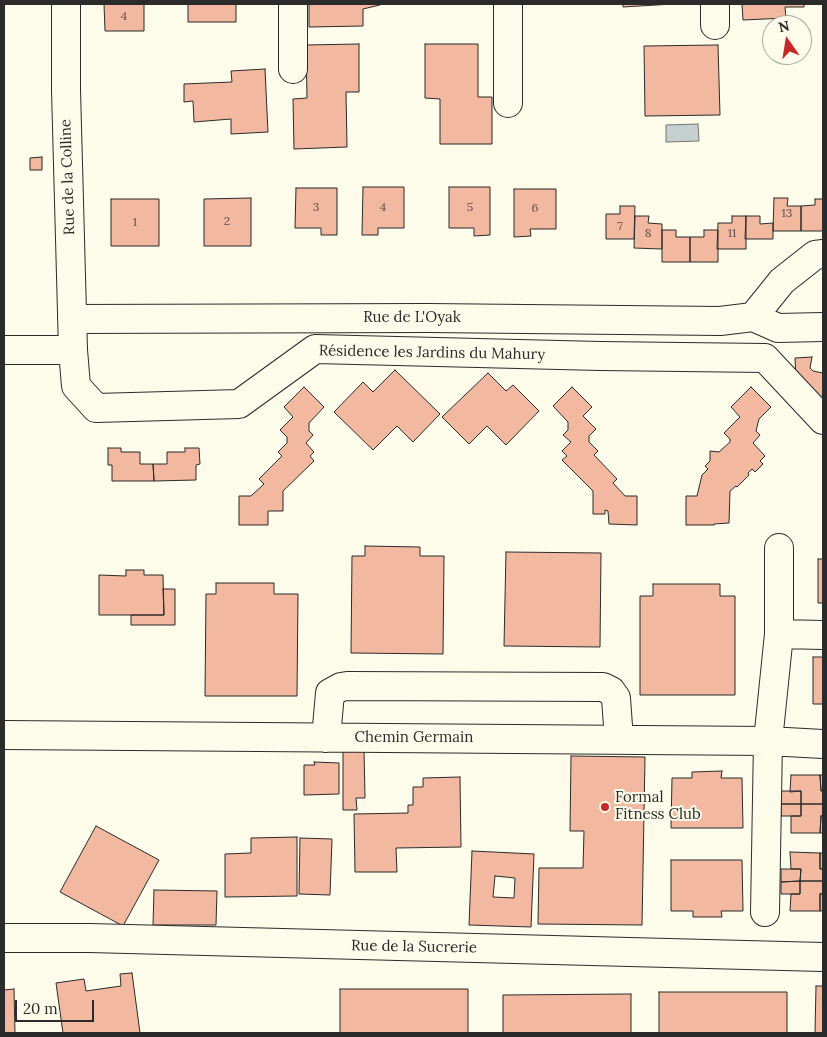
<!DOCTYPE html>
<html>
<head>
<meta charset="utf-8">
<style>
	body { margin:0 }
	#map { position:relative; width:827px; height:1037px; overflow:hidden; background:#fdfbea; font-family:Lora,serif }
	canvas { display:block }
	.frame { position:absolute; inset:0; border:5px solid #2b2b2b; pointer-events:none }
	.north { position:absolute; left:762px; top:15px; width:50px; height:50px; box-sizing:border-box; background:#fdfbea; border:1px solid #a9a89e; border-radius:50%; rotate:347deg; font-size:14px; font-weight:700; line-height:20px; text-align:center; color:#2b2b2b }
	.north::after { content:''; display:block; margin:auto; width:18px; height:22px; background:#c62828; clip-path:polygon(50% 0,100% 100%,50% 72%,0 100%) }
	.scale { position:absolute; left:15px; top:1000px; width:79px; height:22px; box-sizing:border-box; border:2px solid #2b2b2b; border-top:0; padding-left:6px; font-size:15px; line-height:18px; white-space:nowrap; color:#2b2b2b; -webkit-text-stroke:4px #fdfbea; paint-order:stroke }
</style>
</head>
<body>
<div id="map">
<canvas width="827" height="1037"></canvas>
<div class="frame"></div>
<div class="north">N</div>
<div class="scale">20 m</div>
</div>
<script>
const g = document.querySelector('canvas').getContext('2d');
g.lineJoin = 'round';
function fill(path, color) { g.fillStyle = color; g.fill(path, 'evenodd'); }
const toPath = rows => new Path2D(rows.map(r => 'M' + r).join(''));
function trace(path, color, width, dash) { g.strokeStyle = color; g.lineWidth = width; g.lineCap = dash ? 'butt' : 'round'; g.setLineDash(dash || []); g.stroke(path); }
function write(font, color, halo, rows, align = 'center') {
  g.font = font + ' Lora,serif'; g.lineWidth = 4; g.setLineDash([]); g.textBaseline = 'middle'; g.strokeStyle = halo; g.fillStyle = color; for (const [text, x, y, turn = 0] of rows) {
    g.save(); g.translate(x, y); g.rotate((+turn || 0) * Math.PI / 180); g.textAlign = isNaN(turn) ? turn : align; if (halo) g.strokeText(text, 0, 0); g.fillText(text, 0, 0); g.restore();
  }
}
const water = toPath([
	[698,124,699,141,666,142,666,125,698,124]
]);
fill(water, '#c7d0d0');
trace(water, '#74746e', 1);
const building = toPath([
	[104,4,144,4,144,31,105,31,104,4],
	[188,4,236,4,236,22,188,22,188,4],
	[309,4,380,4,380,5,363,9,363,26,309,27,309,4],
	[623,4,673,4,623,7,623,4],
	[742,4,804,4,804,7,785,7,786,18,743,20,742,4],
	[359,44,359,92,346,92,347,147,294,149,293,99,307,98,306,45,359,44],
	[425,44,478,44,478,97,492,97,492,144,440,144,440,99,425,98,425,44],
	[718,45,720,115,645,116,644,46,718,45],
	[265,69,268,132,231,134,231,119,194,122,193,101,184,102,184,84,232,82,231,71,265,69],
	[42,157,42,170,30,170,30,158,42,157],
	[363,187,404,187,404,228,378,228,378,235,362,235,363,187],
	[449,187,490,187,490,235,474,236,474,228,449,228,449,187],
	[296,188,337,188,337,235,321,235,321,228,295,228,296,188],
	[514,189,556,189,556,229,530,229,531,236,514,237,514,189],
	[251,198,251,246,204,246,204,199,251,198],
	[774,198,788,198,787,206,801,206,801,231,773,231,774,198],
	[111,199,159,199,159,246,111,246,111,199],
	[815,199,823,199,823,231,801,231,801,206,815,205,815,199],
	[620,206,635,206,634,239,606,239,606,214,620,214,620,206],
	[635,216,649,216,648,223,662,224,662,249,634,248,635,216],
	[732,216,746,216,746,249,717,249,718,223,732,223,732,216],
	[746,216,760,216,760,224,773,223,773,239,745,239,746,216],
	[662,230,676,230,676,237,690,237,690,262,662,262,662,230],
	[704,230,718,230,718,262,690,262,690,237,704,237,704,230],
	[812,357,810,368,813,371,823,373,823,405,796,379,795,358,812,357],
	[395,370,440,414,413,442,397,426,373,450,334,412,363,382,373,392,395,370],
	[488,373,506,391,513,385,539,411,506,445,487,426,469,444,442,417,488,373],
	[304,387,324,407,309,423,309,431,313,435,306,443,314,452,310,456,314,461,283,491,283,511,268,511,268,525,239,525,239,496,251,496,264,484,259,479,282,456,278,452,287,443,287,437,280,430,293,417,284,407,304,387],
	[572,387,592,407,583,416,596,429,589,436,589,442,598,451,594,455,617,479,613,483,625,496,637,496,637,525,609,524,608,511,605,510,605,514,593,514,593,491,562,460,567,456,562,451,571,442,563,435,568,430,568,422,553,406,572,387],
	[751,387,771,407,759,419,756,431,760,435,753,443,765,456,760,461,763,464,755,472,752,469,748,473,749,475,737,487,736,486,730,491,729,523,714,524,714,525,686,525,686,496,697,496,702,475,708,469,705,466,710,461,710,451,719,452,730,442,730,439,724,433,740,417,731,407,751,387],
	[108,448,121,448,121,452,140,452,140,464,153,464,154,481,112,481,112,465,108,465,108,448],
	[185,448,199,448,200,464,196,465,196,480,154,481,153,464,167,464,167,452,185,452,185,448],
	[365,546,420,547,420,556,444,556,443,654,351,653,352,556,365,556,365,546],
	[506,552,601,553,600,647,504,646,506,552],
	[818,559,823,559,823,603,818,603,818,559],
	[126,570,144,570,144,575,163,575,164,615,99,615,99,575,126,576,126,570],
	[216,583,274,583,274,594,298,594,297,696,205,696,206,594,216,594,216,583],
	[653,584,720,584,720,596,735,596,735,695,640,695,640,596,653,596,653,584],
	[163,589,175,589,175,625,131,625,131,615,164,615,163,589],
	[813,657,823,657,823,704,813,704,813,657],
	[343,750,364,750,365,798,356,798,357,810,343,810,343,750],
	[571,756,645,757,642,925,538,924,539,868,583,868,584,831,570,831,571,756],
	[314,762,339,763,339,794,304,795,304,765,315,765,314,762],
	[722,771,721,778,742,778,743,828,671,828,672,778,692,778,692,772,722,771],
	[791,775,820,775,821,791,823,791,823,804,801,804,801,791,790,792,791,775],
	[820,775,823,775,823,791,821,791,820,775],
	[460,777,461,847,396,848,397,872,355,872,354,814,408,813,408,805,413,805,413,787,423,787,423,778,460,777],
	[781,791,801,791,801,804,781,804,781,791],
	[781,804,801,804,801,816,781,816,781,804],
	[801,804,823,804,823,816,821,816,820,833,791,833,791,816,801,816,801,804],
	[821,816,823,816,823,833,820,833,821,816],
	[96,826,159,860,123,926,60,892,96,826],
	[297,837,297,896,225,897,225,854,251,853,251,838,297,837],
	[300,838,332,839,330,895,299,894,300,838],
	[472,851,534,854,531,927,469,925,472,851],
	[495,876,515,878,514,898,493,897,495,876],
	[790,852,820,853,820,869,823,869,823,881,800,881,801,869,791,869,790,852],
	[820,853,823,853,823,869,820,869,820,853],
	[671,860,742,860,743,911,721,911,722,917,693,917,693,911,671,911,671,860],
	[781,869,801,869,800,881,781,882,781,869],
	[800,881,823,881,823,894,820,894,820,911,790,911,791,894,800,894,800,881],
	[800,881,800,894,781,894,781,882,800,881],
	[154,890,217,891,216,925,153,925,154,890],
	[820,894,823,894,823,911,820,911,820,894],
	[132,973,140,1033,63,1033,56,983,84,979,86,991,121,986,120,974,132,973],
	[816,986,823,986,823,1033,815,1033,816,986],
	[14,989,15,1033,4,1033,4,990,14,989],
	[340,989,468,989,468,1033,340,1033,340,989],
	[659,992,787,992,787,1033,659,1033,659,992],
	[631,994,631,1033,503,1033,503,995,631,994]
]);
fill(building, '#f2b8a0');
trace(building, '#2b2b2b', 1);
const minor = toPath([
	[66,4,66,90,73,350,76,386,96,408,239,404,315,349,600,356,765,358,823,420],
	[293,4,293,69],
	[508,4,508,103],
	[715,25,715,4],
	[753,317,782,281,815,255,823,254],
	[72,319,428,318,720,321,753,317,778,328,823,327],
	[4,350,73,350],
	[779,634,823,635],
	[4,735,768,741,823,744],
	[326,738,330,693,341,687,347,686,603,687,611,691,616,698,619,740],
	[765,912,768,741,779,634,779,548],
	[4,938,89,938,823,957]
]);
trace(minor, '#2b2b2b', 30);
trace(minor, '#fdfbea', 28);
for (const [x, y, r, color] of [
	[605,807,5,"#c62828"]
]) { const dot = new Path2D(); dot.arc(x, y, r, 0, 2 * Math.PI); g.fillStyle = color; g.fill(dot); trace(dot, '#fdfbea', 2); }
write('12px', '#5d4e48', null, [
	["4",124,17],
	["3",316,208],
	["4",383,208],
	["5",470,208],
	["6",535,209],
	["13",787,214],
	["2",227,222],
	["1",135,223],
	["7",620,227],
	["8",648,234],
	["11",732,234]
]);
write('15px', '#2b2b2b', '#fdfbea', [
	["Rue de la Colline",68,177,-92],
	["Rue de L'Oyak",412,318],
	["Résidence les Jardins du Mahury",432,353,1],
	["Chemin Germain",414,738],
	["Rue de la Sucrerie",414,947,1]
]);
write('15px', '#2b2b2b', '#fdfbea', [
	["Formal",615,798],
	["Fitness Club",615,815]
], 'left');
</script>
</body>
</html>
